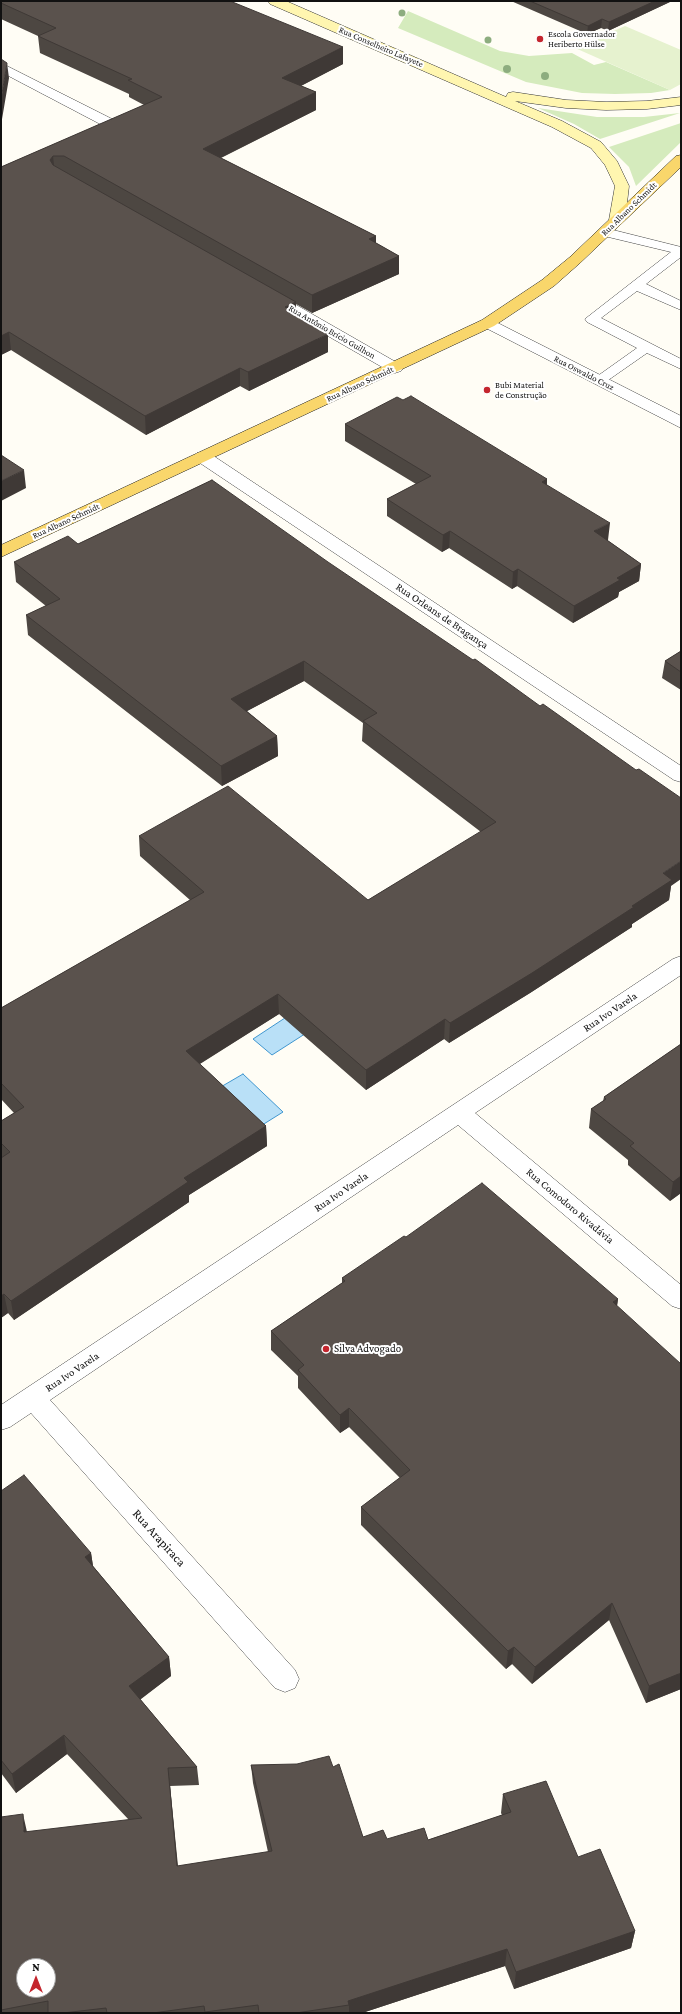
<!DOCTYPE html>
<html>
<head>
<meta charset="utf-8">
<style>
	body { margin:0 }
	#map { position:relative; width:682px; height:2014px; overflow:hidden; background:#fffdf5; font-family:"Crimson Pro",serif }
	canvas { display:block }
	.frame { position:absolute; inset:0; border:2px solid #111; pointer-events:none }
	.north { position:absolute; left:16px; top:1958px; width:40px; height:40px; box-sizing:border-box; background:#fff; border:1px solid #a0a0a0; border-radius:50%; rotate:0deg; font-size:11px; font-weight:700; line-height:16px; text-align:center; color:#111 }
	.north::after { content:''; display:block; margin:auto; width:14px; height:18px; background:#c4262e; clip-path:polygon(50% 0,100% 100%,50% 72%,0 100%) }
</style>
</head>
<body>
<div id="map">
<canvas width="682" height="2014"></canvas>
<div class="frame"></div>
<div class="north">N</div>
</div>
<script>
const g = document.querySelector('canvas').getContext('2d');
g.lineJoin = 'round';
function fill(path, color) { g.fillStyle = color; g.fill(path, 'evenodd'); }
const toPath = rows => new Path2D(rows.map(r => 'M' + r).join(''));
function trace(path, color, width, dash) { g.strokeStyle = color; g.lineWidth = width; g.lineCap = dash ? 'butt' : 'round'; g.setLineDash(dash || []); g.stroke(path); }
function write(font, color, halo, rows, align = 'center') {
  g.font = font + ' "Crimson Pro",serif'; g.lineWidth = 4; g.setLineDash([]); g.textBaseline = 'middle'; g.strokeStyle = halo; g.fillStyle = color; for (const [text, x, y, turn = 0] of rows) {
    g.save(); g.translate(x, y); g.rotate((+turn || 0) * Math.PI / 180); g.textAlign = isNaN(turn) ? turn : align; if (halo) g.strokeText(text, 0, 0); g.fillText(text, 0, 0); g.restore();
  }
}
fill(toPath([
	[408,11,500,51,529,56,572,53,594,65,606,62,670,90,651,93,615,94,582,93,526,82,398,28],
	[538,108,597,117,644,117,680,113,600,139,574,124],
	[681,123,681,142,636,186,629,167,609,147]
]), '#d5ebbd');
fill(toPath([
	[625,26,681,50,681,84,670,90,575,48]
]), '#e6f2cf');
const water = toPath([
	[291,1014,311,1030,272,1055,253,1039,291,1014],
	[243,1074,283,1112,259,1127,219,1088,243,1074]
]);
fill(water, '#b9e0f7');
trace(water, '#3f96cf', 1);
const lane = toPath([
	[605,228,681,247,681,257,646,284,681,301,681,310,637,291,601,318,681,359,681,369,647,353,604,383,599,384,594,383,592,380,637,348,587,322,585,319,671,252,600,235,598,232,605,228]
]);
const street = toPath([
	[1,63,112,119,114,122,112,125,107,126,102,125,1,72,1,63],
	[271,292,277,294,401,365,403,368,401,371,395,373,389,371,265,300,263,297,265,294,271,292],
	[488,318,681,416,681,428,482,326,480,323,482,320,488,318],
	[203,452,209,453,681,766,681,782,674,780,197,461,194,457,197,453,203,452],
	[681,956,681,975,475,1113,681,1285,681,1309,672,1306,458,1125,50,1400,295,1670,299,1679,295,1688,285,1692,275,1688,31,1413,10,1427,1,1430,1,1405,673,959,681,956]
]);
const secondary = toPath([
	[268,1,286,1,506,97,508,93,513,92,566,100,606,102,647,101,681,97,681,105,647,109,606,110,566,108,515,101,562,121,601,142,617,161,629,186,625,220,622,223,617,225,612,223,609,220,615,186,605,165,591,148,552,127,270,4,268,1]
]);
const primary = toPath([
	[681,155,681,167,580,263,554,286,494,326,1,557,1,545,482,320,542,280,570,257,676,156,681,155]
]);
trace(lane, '#444', 1);
trace(street, '#444', 1);
trace(secondary, '#333', 1);
trace(primary, '#222', 1);
fill(lane, '#fff');
fill(street, '#fff');
fill(secondary, '#fff6b0');
fill(primary, '#f9d66b');
g.fillStyle = '#8dad7f';
for (const [x, y, r] of [
	[402,13,3.5],
	[488,40,3.5],
	[507,69,4],
	[545,76,4]
]) { g.beginPath(); g.arc(x, y, r, 0, 2 * Math.PI); g.fill(); }
fill(toPath([
	[1,1,343,47,343,64,301,86,316,92,316,110,221,158,376,236,376,243,399,256,399,274,312,313,296,304,296,314,328,352,249,391,240,386,146,435,11,350,1,355,1,167,144,105,129,97,129,94,40,53,38,36,1,19],
	[511,1,672,1,608,31,601,28,587,34],
	[345,424,547,479,547,485,608,540,607,540,641,564,639,581,619,592,618,597,573,623,517,586,512,589,449,548,442,552,387,516,387,499,416,484,345,441],
	[212,480,671,886,669,900,632,924,632,927,530,993,449,1043,444,1039,366,1090,279,1014,200,1064,266,1126,267,1146,189,1195,189,1202,14,1320,8,1313,1,1318,1,1121,14,1113,1,1099,1,1008,190,900,140,856,139,836,368,900,481,832,362,741,363,723,304,681,247,711,277,736,278,756,222,786,28,635,26,615,46,606,16,582,14,562,78,544],
	[681,651,681,690,662,678,665,661],
	[681,1044,681,1193,670,1201,628,1165,628,1160,589,1128,591,1109,603,1101,604,1097],
	[406,1237,618,1299,617,1306,681,1689,646,1703,609,1620,532,1684,512,1664,506,1669,361,1525,361,1507,400,1478,349,1427,340,1433,298,1388,298,1376,271,1350,271,1331,342,1283,342,1278],
	[1,1491,91,1553,93,1566,169,1657,171,1676,140,1699,197,1767,199,1785,170,1786,178,1866,268,1852,253,1783,251,1765,333,1767,363,1837,387,1839,428,1840,502,1815,501,1813,503,1794,578,1857,635,1931,631,1948,514,1989,505,1966,362,2013,1,2013,1,1817,27,1832,129,1820,67,1754,16,1793,1,1773]
]), '#4d4742');
fill(toPath([
	[655,1,672,1,608,31,609,22],
	[602,19,601,28,587,34,588,26],
	[343,47,343,64,283,95,282,78],
	[7,63,9,78,1,125,1,100],
	[316,92,316,110,204,166,203,149],
	[53,156,55,174,50,160],
	[376,236,376,253,369,239],
	[399,256,399,274,312,313,312,295],
	[296,302,296,320,285,307],
	[9,332,11,350,1,355,1,336],
	[328,334,328,352,249,391,248,372],
	[240,368,240,386,146,435,145,416],
	[24,470,26,488,1,501,1,481],
	[547,479,546,496,542,482],
	[610,523,608,540,592,548,594,531],
	[450,531,449,548,442,552,443,535],
	[641,564,639,581,619,592,618,597,573,623,574,606,617,578],
	[518,569,517,586,512,589,513,572],
	[304,661,304,681,232,719,231,699],
	[277,736,278,756,222,786,221,766],
	[681,861,681,879,671,886,669,900,632,924,632,927,530,993,449,1043,450,1023,632,906,663,873],
	[278,994,279,1014,188,1071,186,1051],
	[445,1019,444,1039,366,1090,366,1070],
	[266,1126,267,1146,189,1195,189,1202,14,1320,11,1301,184,1178],
	[681,1176,681,1193,670,1201,673,1182],
	[4,1294,8,1313,1,1318,1,1296],
	[618,1299,615,1318,613,1302],
	[349,1408,349,1427,340,1433,340,1415],
	[91,1553,94,1573,85,1557],
	[612,1603,609,1620,532,1684,535,1667],
	[514,1647,512,1664,506,1669,508,1651],
	[169,1657,171,1676,132,1706,129,1686],
	[681,1673,681,1689,646,1703,649,1686],
	[64,1735,67,1754,16,1793,12,1774],
	[168,1768,170,1786,179,1884,177,1866],
	[23,1814,27,1832,24,1832],
	[635,1931,631,1948,514,1989,516,1972],
	[507,1949,505,1966,362,2013,349,2013,349,2005,348,2001]
]), '#3f3936');
const building = toPath([
	[1,1,230,1,343,47,282,78,316,92,203,149,376,236,369,239,399,256,312,295,64,156,53,156,50,160,53,165,296,302,285,307,328,334,248,372,240,368,145,416,9,332,1,336,1,167,162,97,128,80,132,79,38,36,56,28,1,3,1,1],
	[530,1,655,1,609,22,602,19,588,26,530,1],
	[1,59,7,63,1,100,1,59],
	[411,396,547,479,542,482,610,523,594,531,641,564,617,578,620,580,574,606,518,569,513,572,450,531,443,535,387,499,431,476,345,424,397,397,403,400,411,396],
	[1,455,24,470,1,481,1,455],
	[212,480,328,562,473,660,475,659,540,706,543,704,636,770,639,769,681,798,681,861,663,873,672,880,632,906,634,907,532,973,450,1023,445,1019,366,1070,278,994,186,1051,266,1126,184,1178,188,1182,11,1301,4,1294,1,1296,1,1158,10,1152,1,1143,1,1121,24,1107,1,1083,1,1008,204,892,139,836,228,786,368,900,496,822,363,721,377,713,304,661,231,699,277,736,221,766,26,615,60,599,14,562,68,536,78,544,212,480],
	[681,651,681,672,665,661,681,651],
	[681,1044,681,1176,673,1182,630,1146,634,1143,591,1109,606,1099,604,1097,681,1044],
	[482,1183,618,1299,613,1302,681,1364,681,1673,649,1686,612,1603,535,1667,514,1647,508,1651,361,1507,410,1470,349,1408,340,1415,298,1370,304,1365,271,1331,345,1281,342,1278,404,1236,406,1237,482,1183],
	[24,1475,91,1553,85,1557,169,1657,129,1686,197,1767,168,1768,177,1866,272,1851,251,1765,297,1764,329,1756,333,1767,339,1764,363,1837,383,1830,387,1839,424,1828,428,1840,511,1812,503,1794,546,1781,578,1857,600,1849,635,1931,516,1972,507,1949,348,2001,349,2005,296,2013,259,2013,258,2005,205,2012,204,2006,153,2013,107,2013,106,2008,63,2013,48,2013,48,2001,1,2010,1,1817,23,1814,24,1832,142,1818,64,1735,12,1774,1,1760,1,1491,24,1475],
	[24,1966,48,1966,48,1990,24,1990,24,1966]
]);
fill(building, '#5a524d');
trace(building, '#3f3936', 1);
for (const [x, y, r, color] of [
	[540,39,4,"#c4262e"],
	[487,390,4,"#c4262e"],
	[326,1349,4,"#c4262e"]
]) { const dot = new Path2D(); dot.arc(x, y, r, 0, 2 * Math.PI); g.fillStyle = color; g.fill(dot); trace(dot, '#fff', 1.5); }
write('9px', '#111', '#fff', [
	["Escola Governador",548,34],
	["Heriberto Hülse",548,44],
	["Bubi Material",495,385],
	["de Construção",495,395]
], 'left');
write('9px', '#111', '#fff', [
	["Rua Conselheiro Lafayete",381,47,23],
	["Rua Albano Schmidt",629,209,-44],
	["Rua Antônio Brício Guilhon",332,332,30],
	["Rua Oswaldo Cruz",584,373,27],
	["Rua Albano Schmidt",360,384,-25],
	["Rua Albano Schmidt",66,521,-25]
]);
write('11px', '#111', '#fff', [
	["Rua Orleans de Bragança",442,616,34],
	["Rua Ivo Varela",610,1012,-34],
	["Rua Ivo Varela",341,1192,-34],
	["Rua Comodoro Rivadávia",570,1206,40],
	["Rua Ivo Varela",72,1372,-34]
]);
write('11px', '#111', '#fff', [
	["Silva Advogado",334,1349]
], 'left');
write('13px', '#111', '#fff', [
	["Rua Arapiraca",159,1538,48]
]);
</script>
</body>
</html>
